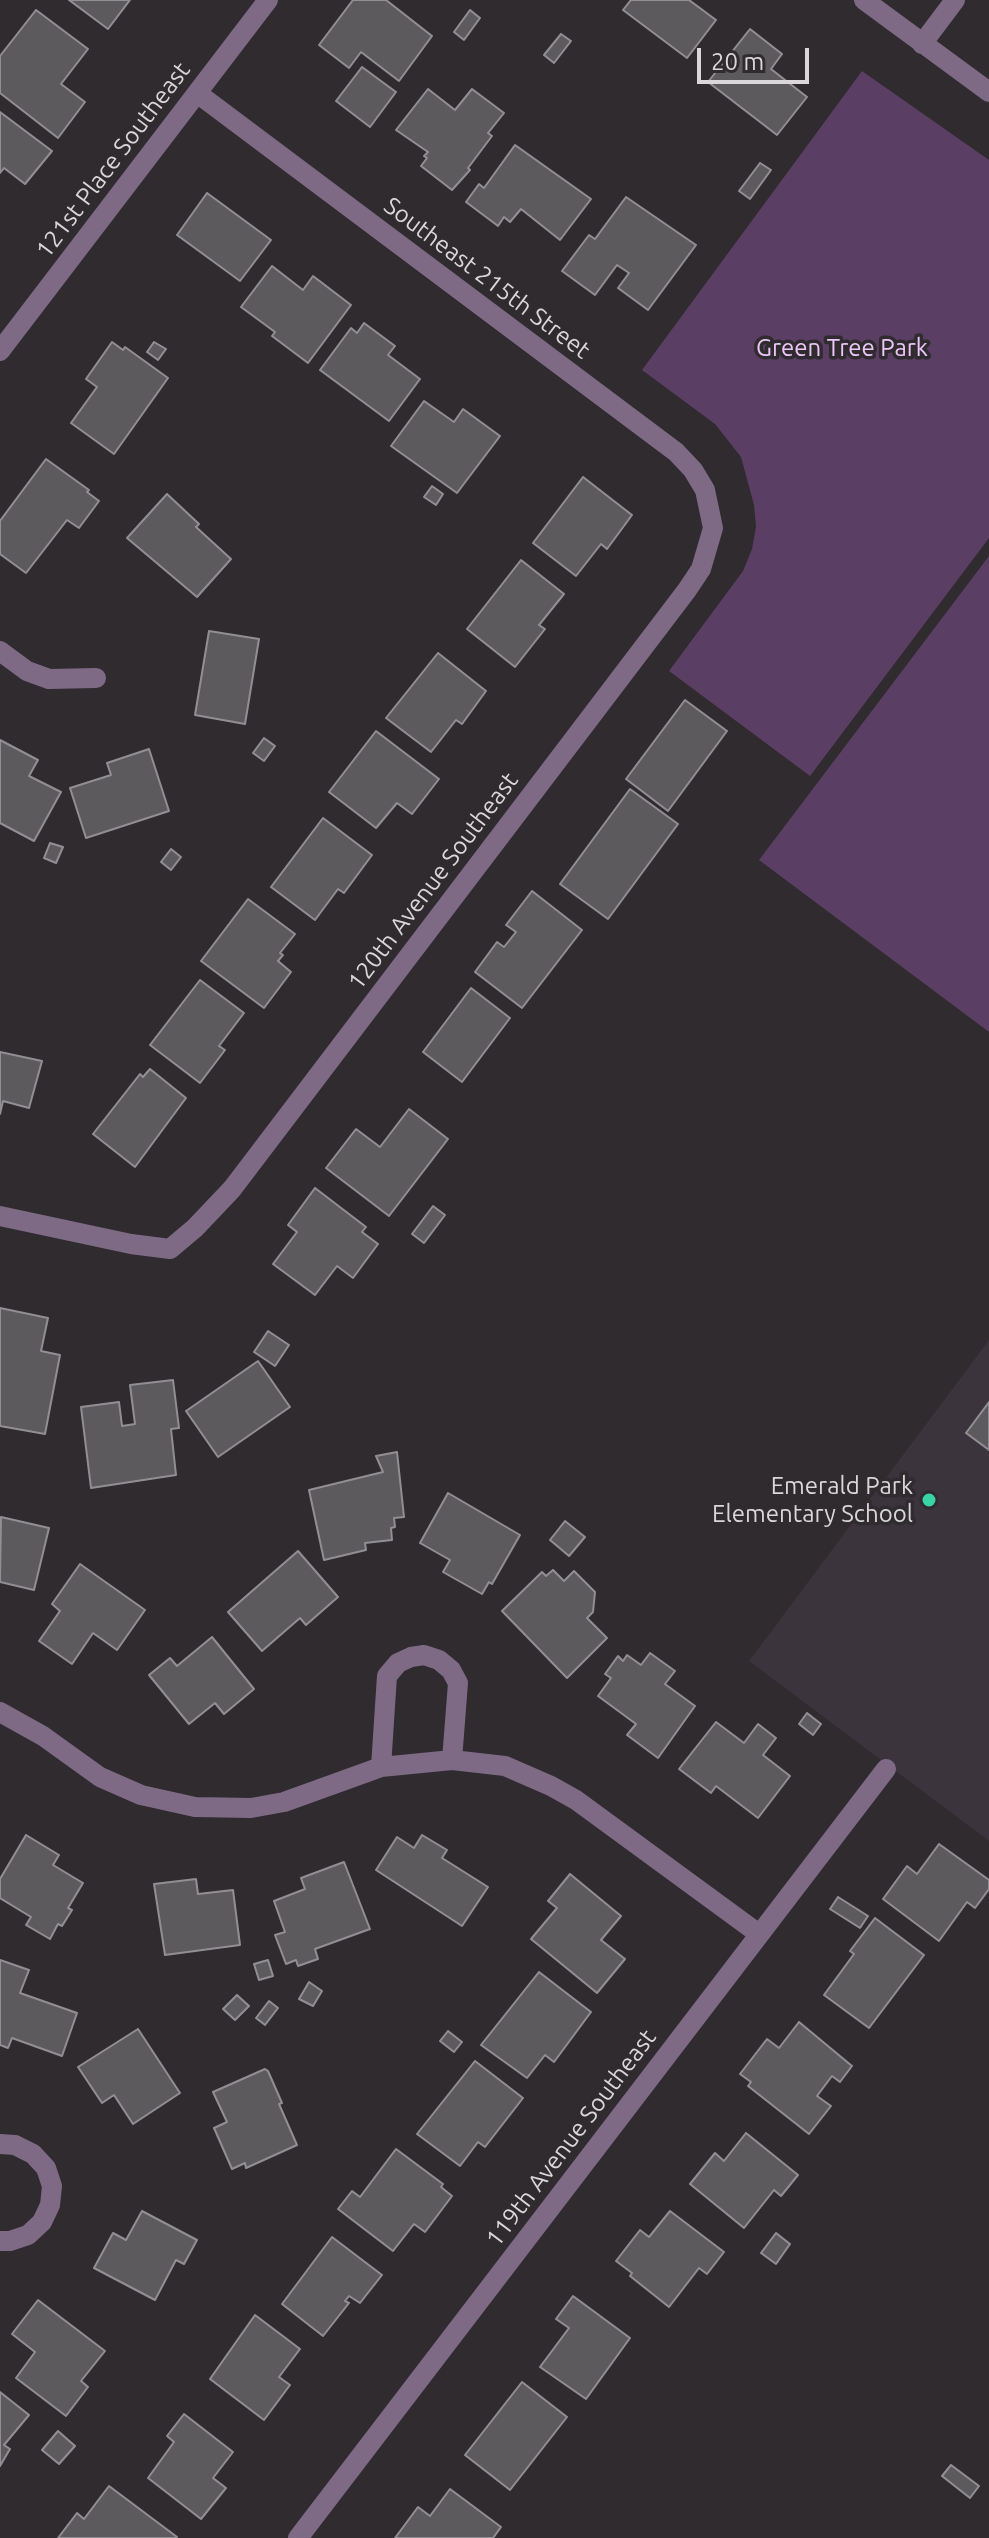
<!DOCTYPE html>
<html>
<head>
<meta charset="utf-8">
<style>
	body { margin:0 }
	#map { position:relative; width:989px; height:2538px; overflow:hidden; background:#2f2b2f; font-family:Ubuntu,sans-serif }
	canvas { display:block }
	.scale { position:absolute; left:697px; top:48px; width:112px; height:36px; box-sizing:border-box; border:4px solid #d9d7da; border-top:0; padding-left:10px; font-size:24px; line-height:28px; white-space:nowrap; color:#d9d7da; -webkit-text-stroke:6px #2f2b2f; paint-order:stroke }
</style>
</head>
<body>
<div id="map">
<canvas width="989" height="2538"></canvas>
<div class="scale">20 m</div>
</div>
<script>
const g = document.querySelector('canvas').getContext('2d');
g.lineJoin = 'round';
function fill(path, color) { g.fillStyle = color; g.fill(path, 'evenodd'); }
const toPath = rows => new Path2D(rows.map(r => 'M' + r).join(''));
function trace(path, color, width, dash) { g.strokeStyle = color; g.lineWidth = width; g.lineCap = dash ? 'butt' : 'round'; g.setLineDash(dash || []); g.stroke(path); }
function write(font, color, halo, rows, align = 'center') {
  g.font = font + ' Ubuntu,sans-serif'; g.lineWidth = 7; g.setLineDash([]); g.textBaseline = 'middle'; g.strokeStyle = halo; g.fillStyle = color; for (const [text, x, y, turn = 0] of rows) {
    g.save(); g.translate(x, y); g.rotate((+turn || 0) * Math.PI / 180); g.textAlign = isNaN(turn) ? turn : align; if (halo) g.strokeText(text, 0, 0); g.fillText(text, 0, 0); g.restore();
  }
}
fill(toPath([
	[989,1340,989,1841,749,1661]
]), '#3b343d');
fill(toPath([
	[862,71,989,160,989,538,810,776,669,671,743,571,752,549,756,527,754,505,741,457,715,424,642,370],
	[989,556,989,1032,759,860]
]), '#5a3e63');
const building = toPath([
	[69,0,130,0,108,29,69,0],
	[353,0,386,0,432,36,399,81,361,52,349,68,319,45,353,0],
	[631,0,689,0,716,20,687,58,623,10,631,0],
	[36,10,88,49,61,84,85,102,58,138,0,93,0,56,36,10],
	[470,10,480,18,464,40,454,32,470,10],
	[750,29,782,54,771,69,807,97,777,135,708,82,750,29],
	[561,34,571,41,554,63,544,55,561,34],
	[362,67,396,92,370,127,336,101,362,67],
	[428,89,455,110,472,89,504,113,488,133,492,136,468,168,470,170,452,190,421,166,427,158,424,156,428,152,396,130,428,89],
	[0,112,52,151,25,184,4,168,0,173,0,112],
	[515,145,591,199,560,240,521,209,510,222,504,217,498,226,466,202,479,184,484,188,515,145],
	[760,163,771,170,750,199,739,191,760,163],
	[207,193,271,240,240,281,177,235,207,193],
	[626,197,696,245,648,310,618,288,629,273,617,265,595,295,562,271,589,235,595,239,626,197],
	[272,266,303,290,313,276,351,305,308,363,272,336,275,332,241,307,272,266],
	[364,323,395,346,388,355,420,379,389,421,320,370,351,328,357,333,364,323],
	[112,342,123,350,125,347,168,378,114,454,71,423,97,387,86,379,112,342],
	[154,342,166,349,158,360,147,352,154,342],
	[424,401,454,422,463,409,500,436,457,493,391,446,424,401],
	[46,459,89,490,87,492,99,501,79,528,67,520,26,573,0,554,0,521,46,459],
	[583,477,632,515,607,549,601,544,576,576,533,543,583,477],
	[432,486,443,494,436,505,424,497,432,486],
	[167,494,199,524,196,527,231,559,197,597,127,538,167,494],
	[521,560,564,594,539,625,545,629,515,667,467,629,521,560],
	[209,631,259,639,245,724,195,715,209,631],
	[438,653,486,691,462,724,456,720,431,752,386,718,438,653],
	[685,700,727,731,668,811,626,779,685,700],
	[376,731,439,779,412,814,397,803,376,828,329,792,376,731],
	[264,738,275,746,264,761,253,753,264,738],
	[0,740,38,760,29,776,61,792,34,841,0,823,0,740],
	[149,749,169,811,86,838,70,788,111,775,107,763,149,749],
	[630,789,678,824,608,919,560,884,630,789],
	[323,818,372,855,344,893,338,889,315,920,271,887,323,818],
	[50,843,63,847,56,863,44,858,50,843],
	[171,849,181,857,171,870,161,862,171,849],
	[532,891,582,930,522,1008,475,972,497,942,504,947,516,932,506,925,532,891],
	[248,899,295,934,280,953,283,955,278,961,291,972,264,1008,201,961,248,899],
	[200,980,244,1013,219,1046,225,1050,200,1083,150,1045,200,980],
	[471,988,510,1018,462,1082,423,1052,471,988],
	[0,1052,42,1061,29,1108,3,1101,0,1114,0,1052],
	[150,1069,186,1098,135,1167,93,1134,140,1074,143,1077,150,1069],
	[409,1109,448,1139,389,1216,326,1168,356,1129,380,1147,409,1109],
	[315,1188,366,1227,362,1232,378,1244,353,1278,337,1266,315,1295,273,1264,297,1232,288,1225,315,1188],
	[433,1206,445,1215,424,1243,412,1234,433,1206],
	[0,1308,48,1318,41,1351,60,1355,45,1434,0,1426,0,1308],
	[268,1331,289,1345,275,1366,254,1352,268,1331],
	[258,1361,290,1407,218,1457,186,1411,258,1361],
	[173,1380,179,1428,171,1429,176,1475,91,1488,81,1407,119,1402,122,1426,135,1424,130,1385,173,1380],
	[989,1402,989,1450,966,1433,989,1402],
	[397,1452,404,1517,394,1518,395,1527,391,1528,392,1540,365,1543,366,1550,324,1560,309,1490,383,1472,376,1456,397,1452],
	[448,1493,520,1535,492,1584,489,1582,482,1594,443,1572,450,1560,420,1543,448,1493],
	[1,1517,49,1528,34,1590,0,1582,1,1517],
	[565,1521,585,1537,569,1556,550,1540,565,1521],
	[298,1551,338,1597,306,1625,300,1618,262,1651,228,1612,298,1551],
	[80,1564,145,1610,117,1650,93,1633,72,1664,39,1641,60,1611,52,1604,80,1564],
	[553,1570,564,1581,574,1571,595,1592,593,1612,587,1618,607,1638,567,1678,502,1611,542,1572,546,1576,553,1570],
	[212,1637,254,1689,224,1714,215,1703,189,1724,149,1675,170,1658,177,1666,212,1637],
	[650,1653,675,1671,665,1684,695,1706,658,1758,627,1735,636,1724,598,1696,611,1678,605,1674,618,1656,623,1661,627,1655,641,1665,650,1653],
	[807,1713,821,1724,813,1735,799,1724,807,1713],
	[716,1722,744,1743,758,1724,776,1738,763,1755,790,1776,758,1818,716,1786,711,1793,679,1769,716,1722],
	[26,1835,59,1855,53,1865,83,1883,68,1908,72,1910,62,1926,58,1924,50,1939,26,1925,31,1917,0,1898,0,1879,26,1835],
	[422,1835,447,1850,442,1858,488,1887,462,1926,376,1870,397,1837,414,1848,422,1835],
	[939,1844,989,1880,989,1889,975,1908,967,1902,939,1941,883,1899,907,1866,917,1874,939,1844],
	[344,1862,370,1929,315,1949,318,1959,298,1966,296,1960,286,1964,275,1935,285,1932,274,1901,305,1889,301,1878,344,1862],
	[570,1874,621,1916,601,1940,625,1959,597,1993,531,1939,557,1908,548,1901,570,1874],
	[196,1879,198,1894,233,1890,240,1945,165,1955,154,1884,196,1879],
	[838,1897,868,1916,860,1928,830,1909,838,1897],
	[875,1918,924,1955,869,2028,824,1995,854,1954,850,1951,875,1918],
	[0,1960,29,1970,20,1993,77,2013,62,2056,12,2038,8,2048,0,2045,0,1960],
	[268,1960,273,1976,259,1980,254,1964,268,1960],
	[539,1972,591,2012,554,2062,545,2055,527,2078,481,2045,539,1972],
	[309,1982,322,1991,313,2006,299,1999,309,1982],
	[237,1995,249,2006,235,2020,223,2009,237,1995],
	[269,2001,278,2008,265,2025,256,2018,269,2001],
	[799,2022,852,2066,840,2082,832,2076,817,2096,831,2106,809,2134,748,2086,751,2082,740,2074,767,2039,779,2048,799,2022],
	[138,2029,180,2093,133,2124,114,2095,102,2103,78,2067,138,2029],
	[448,2031,462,2042,454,2052,440,2041,448,2031],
	[475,2061,523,2098,485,2147,478,2142,460,2166,417,2134,475,2061],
	[265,2069,268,2071,282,2103,279,2104,297,2145,246,2168,245,2163,232,2169,214,2128,227,2122,213,2092,265,2069],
	[746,2133,798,2175,781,2196,774,2190,744,2228,690,2184,715,2153,724,2161,746,2133],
	[396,2149,443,2184,441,2187,452,2196,425,2232,414,2224,393,2251,338,2209,352,2191,360,2197,396,2149],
	[142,2211,197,2240,184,2264,176,2260,155,2300,94,2268,113,2233,126,2240,142,2211],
	[670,2211,724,2252,707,2274,699,2268,669,2307,630,2276,632,2273,616,2261,640,2230,649,2237,670,2211],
	[776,2233,790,2244,776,2264,761,2253,776,2233],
	[332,2237,382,2275,360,2303,349,2296,345,2301,349,2303,323,2336,282,2304,332,2237],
	[573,2296,630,2338,586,2399,540,2367,569,2328,556,2319,573,2296],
	[38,2300,105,2351,81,2381,88,2387,66,2416,16,2378,35,2352,12,2334,38,2300],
	[255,2315,300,2349,279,2377,290,2385,264,2420,210,2379,255,2315],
	[522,2382,567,2417,510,2490,465,2455,522,2382],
	[0,2392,29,2415,4,2445,10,2449,0,2466,0,2392],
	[184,2414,233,2452,213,2478,226,2488,201,2519,148,2478,174,2442,167,2436,184,2414],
	[58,2431,75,2446,59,2464,42,2450,58,2431],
	[951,2465,979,2486,970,2498,942,2476,951,2465],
	[109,2486,177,2537,176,2538,58,2538,77,2513,84,2519,109,2486],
	[450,2489,501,2527,493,2538,395,2538,418,2507,430,2516,450,2489]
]);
fill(building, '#5d5a5e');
trace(building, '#928f94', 2);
trace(toPath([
	[864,0,989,92],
	[922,44,955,0],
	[0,351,268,0],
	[0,651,27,671,49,679,96,678],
	[0,1216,131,1244,170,1249,195,1228,232,1189,687,590,701,569,713,528,705,490,693,470,676,452,197,93],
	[0,1712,43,1736,100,1777,141,1795,195,1807,251,1808,284,1802,381,1767,452,1760,505,1766,551,1786,576,1800,759,1934],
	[381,1767,387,1676,398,1663,411,1657,424,1655,439,1660,451,1670,458,1683,452,1760],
	[0,2144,15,2145,33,2154,46,2168,52,2186,50,2205,42,2222,28,2235,10,2241,0,2241],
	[298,2538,886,1769]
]), '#7e6a85', 20);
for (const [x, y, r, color] of [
	[929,1500,8,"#38d4a6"]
]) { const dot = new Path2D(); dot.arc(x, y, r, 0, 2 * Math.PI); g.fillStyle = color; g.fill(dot); trace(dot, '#2f2b2f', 3); }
write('24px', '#d9d7da', '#2f2b2f', [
	["121st Place Southeast",113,160,-53],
	["Southeast 215th Street",487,278,37],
	["120th Avenue Southeast",433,881,-53],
	["119th Avenue Southeast",571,2138,-53]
]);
write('24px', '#ecc6f8', '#2f2b2f', [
	["Green Tree Park",842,348]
]);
write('24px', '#d9d7da', '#2f2b2f', [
	["Emerald Park",913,1486],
	["Elementary School",913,1514]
], 'right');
</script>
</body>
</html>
